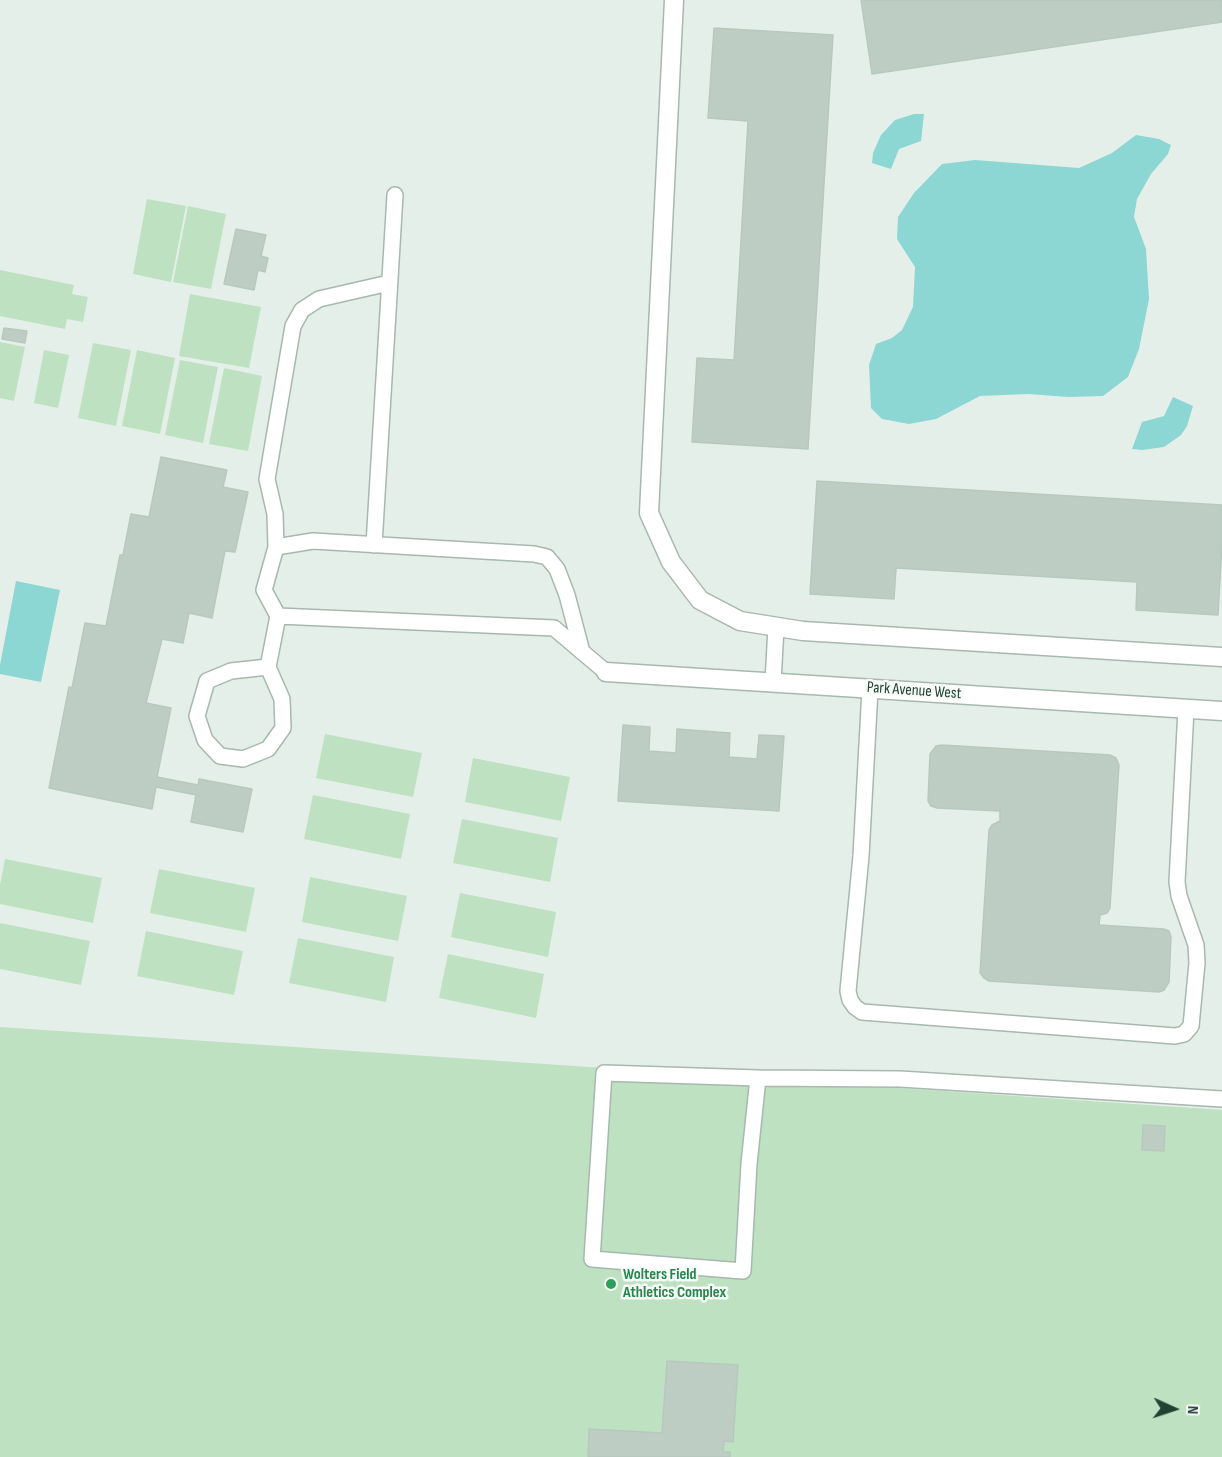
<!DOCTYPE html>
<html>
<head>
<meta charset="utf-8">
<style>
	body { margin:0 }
	#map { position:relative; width:1222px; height:1457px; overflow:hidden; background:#e5efe9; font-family:"Sofia Sans Condensed",sans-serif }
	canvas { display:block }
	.north { position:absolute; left:1144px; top:1379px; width:60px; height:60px; -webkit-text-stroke:4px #f7fbf8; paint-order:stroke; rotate:93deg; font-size:16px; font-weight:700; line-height:24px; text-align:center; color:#234234 }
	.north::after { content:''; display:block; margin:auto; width:21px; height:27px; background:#234234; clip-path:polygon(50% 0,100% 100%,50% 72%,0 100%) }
</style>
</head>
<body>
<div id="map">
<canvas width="1222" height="1457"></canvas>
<div class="north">N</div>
</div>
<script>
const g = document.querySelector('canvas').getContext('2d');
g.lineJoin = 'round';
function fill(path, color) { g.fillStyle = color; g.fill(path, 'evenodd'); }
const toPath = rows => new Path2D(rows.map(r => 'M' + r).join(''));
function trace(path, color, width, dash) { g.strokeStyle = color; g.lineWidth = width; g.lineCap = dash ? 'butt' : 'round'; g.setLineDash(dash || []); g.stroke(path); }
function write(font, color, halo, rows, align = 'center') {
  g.font = font + ' "Sofia Sans Condensed",sans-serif'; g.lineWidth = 5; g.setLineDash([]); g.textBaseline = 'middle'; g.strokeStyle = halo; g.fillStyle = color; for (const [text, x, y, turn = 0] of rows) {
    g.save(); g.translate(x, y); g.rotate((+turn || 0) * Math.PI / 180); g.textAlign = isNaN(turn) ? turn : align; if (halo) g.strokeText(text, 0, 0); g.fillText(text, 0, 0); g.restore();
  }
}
fill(toPath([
	[147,199,186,206,171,282,133,274],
	[188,206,226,214,211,289,173,282],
	[0,270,74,285,72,294,88,297,83,322,67,319,65,329,0,316],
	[190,294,261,307,249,368,179,356],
	[0,342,25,347,14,401,0,398],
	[93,343,131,350,116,426,78,418],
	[44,350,69,355,58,408,34,403],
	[137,350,175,358,160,434,122,426],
	[180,360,218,367,203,443,165,435],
	[224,368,262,376,248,451,209,444],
	[325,734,422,753,413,797,316,778],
	[473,758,570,777,561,821,465,802],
	[313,795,410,814,401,859,304,839],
	[462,819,558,838,550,882,453,863],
	[5,859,102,878,93,923,0,904,0,885],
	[159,869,255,888,246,932,150,913],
	[310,877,407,896,398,941,302,922],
	[460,893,556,912,548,957,451,937],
	[0,923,90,941,81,985,0,969],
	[146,931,243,951,234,995,137,976],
	[298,938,394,957,386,1002,289,983],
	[448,954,544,974,536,1018,439,998],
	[0,1027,1222,1110,1222,1457,0,1457]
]), '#bee1c1');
fill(toPath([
	[914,114,924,114,921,141,899,149,891,169,872,163,873,153,881,135,895,120],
	[1136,135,1159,139,1171,145,1168,154,1151,174,1137,199,1134,217,1146,249,1149,299,1139,349,1128,377,1103,396,1069,397,1028,394,980,396,936,419,909,424,882,419,871,408,869,365,876,344,892,338,902,330,913,307,915,267,897,239,898,217,914,193,942,164,975,160,1079,168,1112,153],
	[1173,397,1193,406,1187,426,1181,435,1164,447,1142,450,1132,449,1142,422,1164,416],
	[16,581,60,590,41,682,0,674,0,665]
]), '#8cd6d4');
const building = toPath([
	[861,0,1222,0,1222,22,872,74,861,0],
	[714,28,833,35,808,449,692,442,697,358,734,360,748,121,708,118,714,28],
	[236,229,266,235,261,256,268,258,265,272,258,270,254,290,224,284,236,229],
	[4,328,27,331,25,343,2,339,4,328],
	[161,457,227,470,223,487,248,492,235,552,225,551,212,618,189,613,183,643,162,639,146,703,171,708,157,777,198,785,199,779,252,789,243,832,191,822,196,795,156,787,152,809,49,788,69,687,72,688,85,623,106,626,120,555,123,555,131,514,149,517,161,457],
	[817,481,1222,505,1222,544,1218,615,1136,610,1137,582,896,568,894,599,810,594,817,481],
	[623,725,650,727,649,751,676,753,677,729,730,733,729,757,757,759,759,735,784,736,779,811,618,801,623,725],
	[942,745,1110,755,1116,758,1119,765,1110,908,1107,913,1100,915,1099,925,1164,929,1169,931,1171,937,1169,982,1164,990,1159,992,989,981,984,978,980,973,989,830,992,825,1000,821,1000,811,937,808,931,806,928,801,930,754,936,746,942,745],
	[1143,1125,1165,1126,1164,1151,1142,1150,1143,1125],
	[667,1361,738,1365,733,1442,724,1441,723,1452,730,1452,730,1457,588,1457,589,1429,662,1433,667,1361]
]);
fill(building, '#bdcdc4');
trace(building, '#b7c9bf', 1.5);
const service = toPath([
	[389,283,319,299,302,310,293,326,267,479,275,514,276,547,264,590,278,616,554,628,606,672],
	[374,545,395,195],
	[276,547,313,541,534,554,547,557,557,569,567,595,582,652],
	[268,667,231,671,207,681,197,716,205,740,220,756,243,759,268,749,283,728,282,699,268,667,278,616],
	[773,682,776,627],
	[870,689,861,856,848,991,850,1000,855,1007,862,1012,1175,1036,1184,1034,1191,1026,1197,963,1196,945,1179,896,1177,882,1186,709],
	[758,1078,749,1164,743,1271,592,1259,604,1073,758,1078,900,1079,1222,1099]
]);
const minor = toPath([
	[674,0,649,513,671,562,700,600,740,621,803,631,1222,657],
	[606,672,1222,711]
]);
trace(service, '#a7b8af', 18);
trace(minor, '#a7b8af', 21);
trace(service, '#fff', 15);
trace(minor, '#fff', 18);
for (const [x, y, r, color] of [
	[611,1284,6,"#2e9e5b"]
]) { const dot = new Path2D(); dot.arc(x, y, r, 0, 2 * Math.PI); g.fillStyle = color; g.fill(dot); trace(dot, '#f7fbf8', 2); }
write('16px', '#234234', '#f7fbf8', [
	["Park Avenue West",914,691,4]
]);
write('bold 16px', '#27864d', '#f7fbf8', [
	["Wolters Field",623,1275],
	["Athletics Complex",623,1293]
], 'left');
</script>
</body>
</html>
